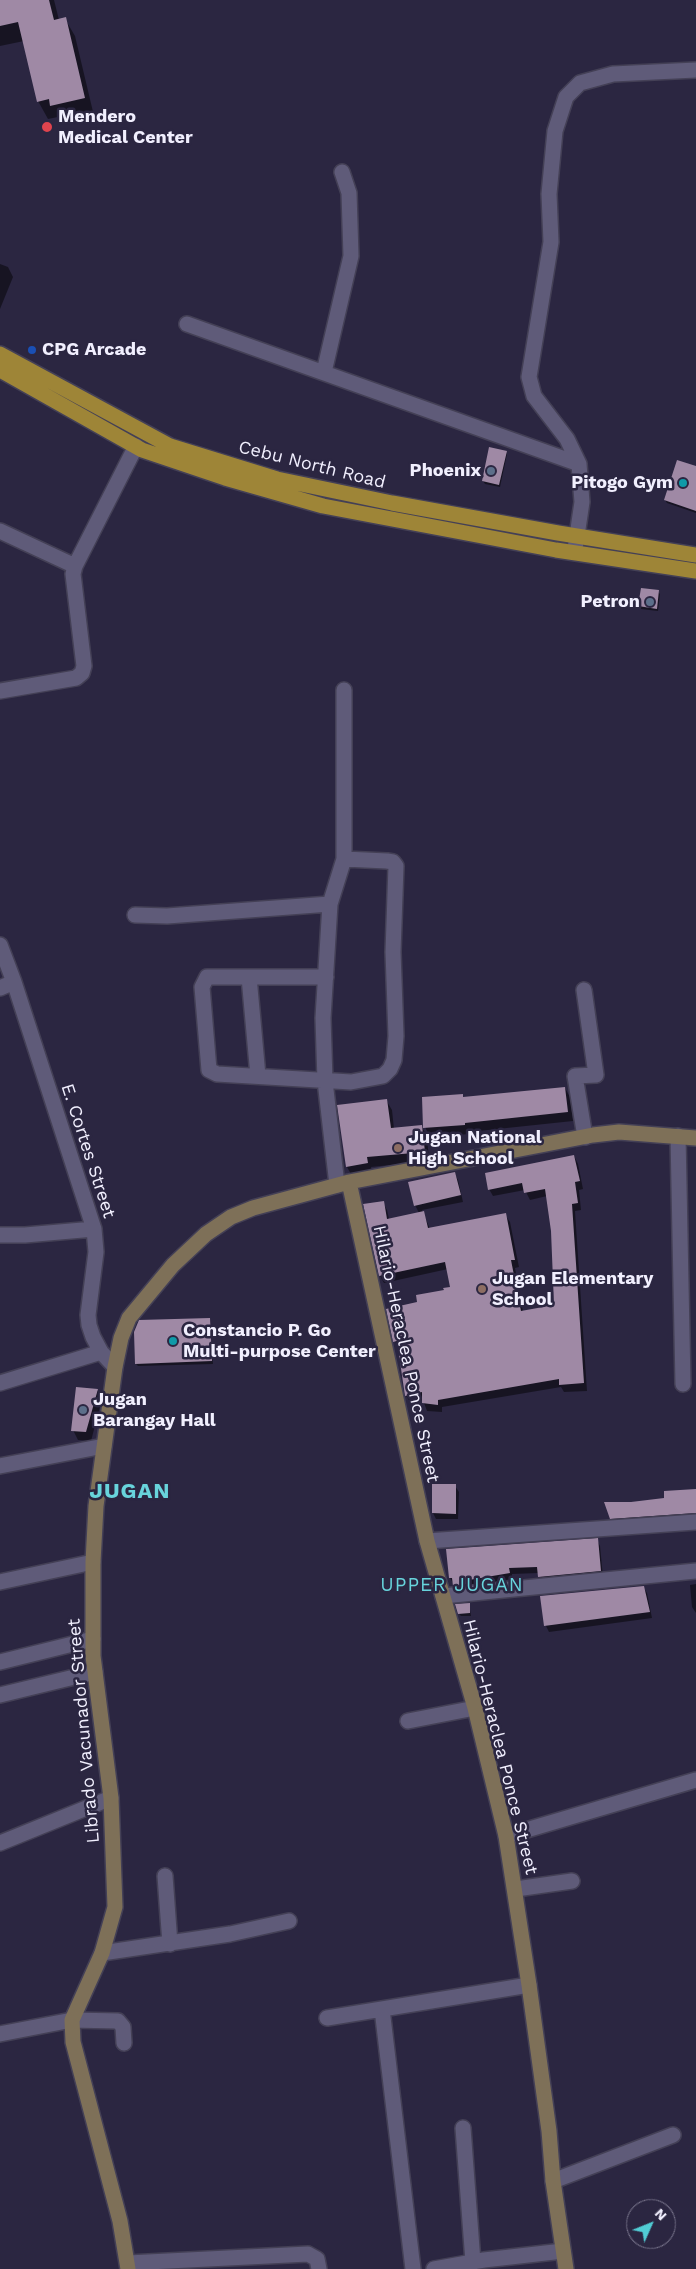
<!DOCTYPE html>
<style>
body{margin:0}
#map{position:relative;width:696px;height:2269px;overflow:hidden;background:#2b2641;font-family:"Work Sans",sans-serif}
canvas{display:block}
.north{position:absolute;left:626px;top:2199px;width:50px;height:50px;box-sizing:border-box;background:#2b2641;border:1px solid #7a768d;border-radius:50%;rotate:46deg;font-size:14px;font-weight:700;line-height:20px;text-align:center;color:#f1effe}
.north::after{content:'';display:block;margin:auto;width:18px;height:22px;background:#51ccd4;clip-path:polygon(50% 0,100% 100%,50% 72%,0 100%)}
</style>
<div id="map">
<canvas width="696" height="2269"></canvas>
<div class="north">N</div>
</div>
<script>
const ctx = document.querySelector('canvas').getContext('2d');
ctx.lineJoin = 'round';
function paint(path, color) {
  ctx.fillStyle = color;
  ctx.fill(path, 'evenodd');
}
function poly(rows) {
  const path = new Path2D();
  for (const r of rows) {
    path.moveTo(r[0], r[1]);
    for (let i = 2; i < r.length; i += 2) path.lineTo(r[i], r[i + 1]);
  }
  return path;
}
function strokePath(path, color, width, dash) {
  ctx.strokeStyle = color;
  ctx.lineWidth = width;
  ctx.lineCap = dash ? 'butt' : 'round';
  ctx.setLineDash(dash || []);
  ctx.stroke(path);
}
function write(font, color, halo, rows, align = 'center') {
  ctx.font = font + ' "Work Sans",sans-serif';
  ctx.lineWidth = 5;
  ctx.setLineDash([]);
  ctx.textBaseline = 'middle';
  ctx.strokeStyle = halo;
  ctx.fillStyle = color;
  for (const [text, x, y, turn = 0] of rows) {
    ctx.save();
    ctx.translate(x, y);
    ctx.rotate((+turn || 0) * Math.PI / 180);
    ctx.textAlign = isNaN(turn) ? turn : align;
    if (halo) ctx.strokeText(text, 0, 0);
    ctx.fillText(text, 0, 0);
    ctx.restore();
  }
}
const shadow = poly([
 [0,0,54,0,59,20,65,19,75,36,94,116,62,123,58,117,48,119,38,101,24,41,0,46],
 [0,264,8,267,13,277,0,309],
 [506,452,507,454,500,487,485,484,483,481],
 [696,467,696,513,667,503,665,500],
 [658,592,660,594,658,611,641,609,640,606],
 [565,1088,570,1097,573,1121,469,1132,470,1134,430,1137,425,1127,463,1098],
 [386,1100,392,1110,394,1129,421,1126,427,1136,429,1161,371,1167,372,1172,352,1176,347,1167],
 [574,1156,578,1164,583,1189,579,1190,581,1210,575,1211,587,1391,564,1392,561,1387,442,1407,442,1412,427,1411,423,1400,411,1403,406,1396,399,1350,395,1341,418,1303,451,1288,448,1269,384,1283,380,1276,383,1203,387,1210,389,1219,419,1213,415,1205,455,1174,458,1180,463,1202,422,1210,430,1229,505,1215,510,1222,519,1267,515,1268,523,1312,555,1306,552,1231,547,1196,530,1200,525,1190,493,1196,489,1189],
 [209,1319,213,1364,138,1366,136,1364],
 [97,1390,102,1399,91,1441,78,1440,73,1430],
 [455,1486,459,1492,458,1519,436,1519,433,1513],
 [696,1490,696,1522,616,1526,611,1518,631,1504,666,1499],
 [597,1540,600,1546,603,1577,543,1583,539,1573,512,1574,512,1579,487,1583,487,1584,458,1591,450,1578],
 [696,1584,696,1613,692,1607,690,1585],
 [643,1587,647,1593,652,1618,549,1632,546,1626,542,1597],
 [469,1604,471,1616,461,1616,459,1614]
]);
const building = poly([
 [0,0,49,0,54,20,66,17,85,98,50,106,49,99,37,102,18,22,0,26],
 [489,447,507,451,499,485,482,481],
 [677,460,696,466,696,511,664,500],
 [641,588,659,590,657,609,638,606],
 [565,1087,568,1112,465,1123,465,1125,423,1128,422,1097,463,1094,463,1097],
 [387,1099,391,1128,422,1125,425,1152,367,1157,368,1163,346,1167,337,1105],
 [574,1155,580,1181,575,1182,578,1203,572,1204,584,1383,559,1385,559,1379,438,1400,438,1405,422,1403,422,1392,405,1396,397,1341,393,1342,386,1309,417,1302,416,1295,444,1290,443,1288,450,1287,445,1262,379,1276,363,1204,384,1201,387,1219,424,1211,428,1228,506,1213,515,1260,511,1260,521,1311,554,1305,551,1231,545,1189,524,1193,522,1183,488,1190,485,1173],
 [455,1172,461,1195,414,1206,408,1182],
 [210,1318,212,1361,135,1364,134,1332,139,1320],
 [76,1387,98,1389,86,1432,71,1431],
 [432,1484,456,1484,456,1514,432,1513],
 [696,1489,696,1513,610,1519,604,1502,631,1502,664,1498,664,1491],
 [598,1538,601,1571,538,1577,537,1567,509,1568,510,1573,469,1580,469,1584,453,1586,452,1578,449,1578,446,1549],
 [644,1586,650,1612,544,1626,540,1596],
 [470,1603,470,1613,458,1614,455,1604]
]);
const street = poly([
 [187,324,579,464],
 [324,372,351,256,349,193,342,172],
 [0,531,75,566],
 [575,549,582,502,579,464,567,439,534,396,529,377,551,242,549,194,555,131,566,97,580,83,613,74,696,70],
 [0,691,76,678,82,673,84,666,73,574,75,566,136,446],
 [135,915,167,916,330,904],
 [0,945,14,982,94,1229,96,1252,88,1315,89,1325,93,1337,101,1352,115,1367],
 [249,977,258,1076],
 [326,977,207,977,202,987,209,1070,217,1074,351,1082,383,1076,390,1069,394,1060,396,1036,393,952,396,866,393,862,387,861,344,859],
 [0,988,14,982],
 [584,990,596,1075,575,1076,585,1137],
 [678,1136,683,1384],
 [337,1185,325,1081,323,1018,330,904,344,859,344,690],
 [0,1235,25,1235,94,1229],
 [0,1383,101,1352],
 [0,1466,104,1446],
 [427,1541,696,1522],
 [0,1582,93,1562],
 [443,1596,696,1571],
 [0,1662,93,1639],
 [0,1695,95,1672],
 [408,1721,475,1708],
 [506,1836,696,1780],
 [0,1843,111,1798],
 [165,1876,170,1944],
 [516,1889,572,1881],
 [102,1953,230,1934,289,1921],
 [382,2009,413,2269],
 [327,2018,529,1985],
 [0,2034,72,2020,118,2021,123,2027,124,2043],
 [463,2128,473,2262],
 [553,2181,673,2135],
 [128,2263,308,2254,317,2259,319,2269],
 [434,2269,484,2260,563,2251]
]);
const secondary = poly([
 [349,1182,427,1541,475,1708,506,1836,529,1985,549,2131,553,2181,566,2269],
 [128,2269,120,2221,73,2042,72,2020,102,1953,115,1907,111,1798,93,1656,93,1562,96,1506,115,1367,121,1338,129,1318,173,1265,206,1234,231,1217,253,1208,349,1182,593,1135,619,1132,696,1138]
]);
const primary = poly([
 [0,354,170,446,277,479,392,503,558,533,696,555],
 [0,370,142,450,225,478,323,506,556,550,696,571]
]);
const markers = [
 [47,127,6,"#e0444e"],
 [32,350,5,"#1a4fb4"],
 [491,471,5,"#5c6f8a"],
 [683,483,5,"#0f9aa8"],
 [650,602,5,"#5c6f8a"],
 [398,1148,5,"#8d6e63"],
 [482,1289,5,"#8d6e63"],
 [173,1341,5,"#0f9aa8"],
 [83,1410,5,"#5c6f8a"]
];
const poiNames = [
 ["Mendero",58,117],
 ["Medical Center",58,138],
 ["CPG Arcade",42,350],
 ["Phoenix",481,471,"right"],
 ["Pitogo Gym",673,483,"right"],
 ["Petron",640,602,"right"],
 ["Jugan National",408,1138],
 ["High School",408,1159],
 ["Jugan Elementary",492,1279],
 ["School",492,1300],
 ["Constancio P. Go",183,1331],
 ["Multi-purpose Center",183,1352],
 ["Jugan",93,1400],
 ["Barangay Hall",93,1421]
];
const streetNames = [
 ["Cebu North Road",312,465,14],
 ["E. Cortes Street",88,1151,72],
 ["Hilario-Heraclea Ponce Street",406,1354,78],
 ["Librado Vacunador Street",84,1731,-95],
 ["Hilario-Heraclea Ponce Street",500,1747,76]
];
const neighbourhoodNames = [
 ["UPPER JUGAN",452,1585]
];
const districtNames = [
 ["JUGAN",130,1492]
];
paint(shadow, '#0007');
paint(building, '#9f89a5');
strokePath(street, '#444056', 18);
strokePath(secondary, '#444056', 18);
strokePath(primary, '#444056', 18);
strokePath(street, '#5f5b79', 15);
strokePath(secondary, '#7e7058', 15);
strokePath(primary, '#9e8537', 15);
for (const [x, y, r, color] of markers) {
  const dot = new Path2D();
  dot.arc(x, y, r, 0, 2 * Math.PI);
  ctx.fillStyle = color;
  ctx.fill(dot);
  strokePath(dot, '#2b2641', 2);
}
write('bold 18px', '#f1effe', '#2b2641', poiNames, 'left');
write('18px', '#f1effe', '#2b2641', streetNames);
ctx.letterSpacing = '1px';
write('19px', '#68d4dc', '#2b2641', neighbourhoodNames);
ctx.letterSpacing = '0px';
ctx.letterSpacing = '1px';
write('bold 22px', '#68d4dc', '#2b2641', districtNames);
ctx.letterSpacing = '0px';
</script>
